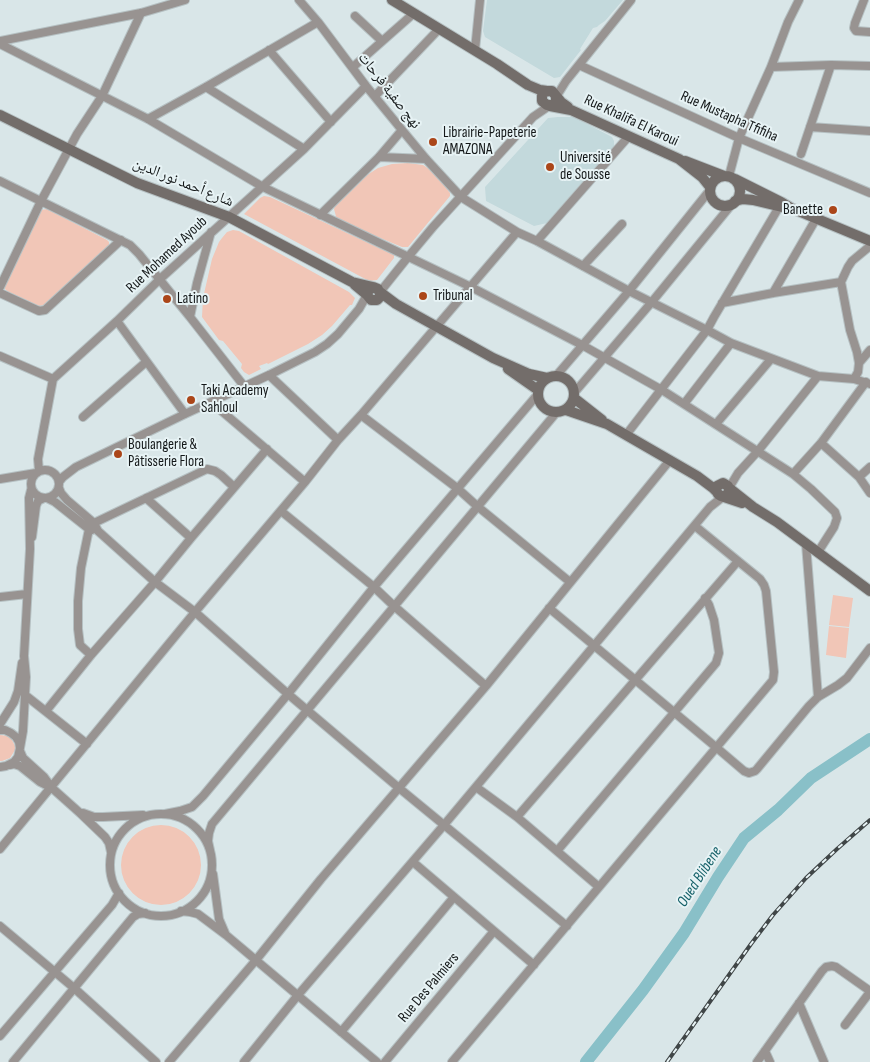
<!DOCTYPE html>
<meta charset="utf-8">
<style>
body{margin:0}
canvas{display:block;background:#d9e6e8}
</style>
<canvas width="870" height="1062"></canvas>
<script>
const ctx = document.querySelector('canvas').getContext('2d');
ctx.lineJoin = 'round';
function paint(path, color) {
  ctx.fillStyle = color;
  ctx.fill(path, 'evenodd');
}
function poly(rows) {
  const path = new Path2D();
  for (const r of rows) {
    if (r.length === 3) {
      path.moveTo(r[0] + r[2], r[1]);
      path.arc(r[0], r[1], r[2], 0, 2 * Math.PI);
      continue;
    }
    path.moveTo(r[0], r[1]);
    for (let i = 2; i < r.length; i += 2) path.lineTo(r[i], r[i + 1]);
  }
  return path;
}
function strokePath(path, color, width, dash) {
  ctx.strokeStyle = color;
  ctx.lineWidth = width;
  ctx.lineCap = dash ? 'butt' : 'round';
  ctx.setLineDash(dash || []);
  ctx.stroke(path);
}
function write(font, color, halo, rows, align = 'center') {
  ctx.font = font + ' "Sofia Sans Condensed","Noto Naskh Arabic",sans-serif';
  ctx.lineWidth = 4;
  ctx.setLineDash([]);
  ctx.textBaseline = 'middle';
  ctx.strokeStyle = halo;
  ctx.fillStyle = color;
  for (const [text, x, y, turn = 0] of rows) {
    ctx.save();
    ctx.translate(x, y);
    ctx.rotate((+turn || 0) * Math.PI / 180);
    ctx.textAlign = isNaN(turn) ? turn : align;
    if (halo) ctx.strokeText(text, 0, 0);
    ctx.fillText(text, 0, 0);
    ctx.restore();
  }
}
const built = poly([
 [487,0,623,0,605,21,599,25,597,27,593,28,580,49,581,50,560,77,554,78,485,37,483,31],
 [558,117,574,117,612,137,614,141,614,146,547,223,534,226,486,201,485,187,548,118]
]);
const green = poly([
 [408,163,423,165,435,173,450,193,450,196,408,247,402,247,337,220,334,209,336,204,364,177,378,168,392,164],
 [264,196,270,197,394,255,394,258,377,280,369,281,244,214,260,198],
 [47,209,107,240,109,242,109,245,44,305,39,306,7,291,5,289,5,286,40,213,41,210],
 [233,230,239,231,349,292,355,298,352,305,350,305,332,326,322,335,308,344,268,364,267,363,259,366,261,369,249,375,244,372,241,368,242,364,223,341,219,340,202,317,203,298,212,259,219,242,222,238,227,232],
 [833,595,853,598,849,627,829,625],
 [829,626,849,628,846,658,826,655],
 [0,735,8,736,11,738,15,746,15,750,10,758,2,761,0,761],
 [161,865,40]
]);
const river = poly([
 [586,1062,643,990,684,933,718,877,744,838,778,810,811,778,870,739]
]);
const street = poly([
 [299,0,318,22,366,86,402,130,426,159,461,197,517,232],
 [864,0,855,23,854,28,856,31,870,32],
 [355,16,382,41],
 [0,41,141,13,185,0],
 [0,44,148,119,263,187,469,286,582,345,662,390,793,474,821,443,859,477,870,493],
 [269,50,331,122],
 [475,50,480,0],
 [579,65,739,138,870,193],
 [353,67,413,14],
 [771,67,831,65,870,66],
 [206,87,304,149],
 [375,96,439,29],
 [556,97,566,81,631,0],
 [148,119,206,87,318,22],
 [810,127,870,131],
 [801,154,831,65],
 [379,157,426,159],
 [729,176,739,138,771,67,788,22,799,0],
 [0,181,130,245,139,254,190,317],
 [320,215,379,157,402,130],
 [211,232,197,283,190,317,244,386],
 [537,241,629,136],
 [583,266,622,224],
 [841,282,850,330,857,352,859,363,858,372,854,379,870,384],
 [0,287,41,201,77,134,102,96,141,13],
 [380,292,408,257,433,227,533,117,549,106],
 [0,293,39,311,45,310,121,240],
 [773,293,816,219],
 [722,303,773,293,841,282,848,267,852,261,870,246],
 [117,321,185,414],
 [0,356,53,379],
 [859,363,870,350],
 [269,375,338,440],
 [556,376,629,291,710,190],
 [574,393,651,303,732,204],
 [211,402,305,482],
 [684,404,731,343],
 [361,415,457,488,477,506,570,582],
 [83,417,146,362],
 [716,424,771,359],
 [626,435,707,330,731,343,818,376,854,379],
 [821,443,866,382],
 [45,484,14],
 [39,471,38,459,53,379,117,321,160,279,304,149,366,86],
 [793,474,811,489,835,512,837,518,834,527,818,552],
 [859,477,870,467],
 [0,479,36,473],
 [59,482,63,477,76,467,185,414,269,375,315,352,327,344,338,334,359,309,367,295],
 [59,488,61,493,67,500,94,523,98,531,155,582,195,612,288,694,399,788,567,926],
 [729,488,738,473,758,451,818,376],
 [47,498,55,502,89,529,92,530],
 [146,498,191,538],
 [281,511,374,587,394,606,486,686],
 [32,537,36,506,38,501,44,498],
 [806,544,818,697],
 [0,597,27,594],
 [549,608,717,748,744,771,749,773,755,771,757,769,809,706,818,697,838,685,847,678,870,648],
 [91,655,80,645,78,629,78,601,81,568,89,529,94,523,207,469,215,471,221,475,234,487],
 [25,695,87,744],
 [46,711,91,655,155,582,191,538,267,449],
 [0,724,14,702,18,691,22,663],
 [0,730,5,730,11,733,16,737,19,742,20,748,18,757,14,762,6,766,0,767],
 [20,748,23,731,26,677,24,656,30,549,29,498,31,490],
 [20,751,23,758,44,777,52,788,80,813,105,837,109,843,111,852],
 [10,765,14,764,20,766,40,782,50,787],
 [476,787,517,817,599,887],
 [83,813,94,817,103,817,143,815],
 [165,814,180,811,192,807,203,796,288,694,374,587,538,394],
 [161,865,51],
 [517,817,738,561],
 [0,849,195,612,305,482,338,440,361,415,517,232,537,241,629,291,707,330,714,317,779,207],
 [210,850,208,841,209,833,212,824,556,413],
 [557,851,716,663,719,653,714,620,709,605,705,598],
 [413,862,534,965],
 [213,874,219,919,225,933],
 [181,911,190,912,198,914,226,935,377,1062],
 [0,926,74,988,156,1062],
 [799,1003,824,1062],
 [845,1025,870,992],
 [341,1032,454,897],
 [0,1036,112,905,119,893],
 [765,1051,770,1062],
 [13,1062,133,917,138,914,145,913],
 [169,1062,256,960,321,879,486,686,670,460],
 [244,1062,298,995,444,825,710,507,724,496],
 [385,1062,494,931],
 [452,1062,773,680,774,672,766,591,764,585,760,579,695,526],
 [757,1062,822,971,826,967,832,966,836,967,870,991]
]);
const secondary = poly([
 [392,0,497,64,528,85,540,90,547,91],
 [556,97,556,102,552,105,547,105,542,101,542,96,544,92,549,91,552,91,561,102,568,107],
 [550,106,571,110,679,159,702,177,710,187],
 [0,115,137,183,229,217,352,282,373,287],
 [685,161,724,176],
 [725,191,15],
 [735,179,781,202,791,208,870,241],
 [735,201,743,199,753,200,782,207],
 [355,285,367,295,371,300,377,300,380,297,380,294,378,289,373,287,368,291,367,295],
 [380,292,396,304,493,358,529,374,547,378],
 [508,369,538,390],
 [556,394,18],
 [574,398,602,420],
 [566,410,607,424,626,435,697,476,713,488,717,492],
 [729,488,753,507,777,522,870,591],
 [724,496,728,494,729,490,728,486,723,483,717,486,716,490,718,494,721,496,742,503]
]);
const rail = poly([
 [667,1062,751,944,773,915,806,878,837,849,870,820]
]);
const markers = [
 [433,142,5,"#ab4619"],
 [550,167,5,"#ab4619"],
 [833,210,5,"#ab4619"],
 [423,296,5,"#ab4619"],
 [167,299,5,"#ab4619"],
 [191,400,5,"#ab4619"],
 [118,454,5,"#ab4619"]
];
const streetNames = [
 ["نهج صفية فرحات",389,91,52],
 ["Rue Mustapha Tfifiha",729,117,24],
 ["Rue Khalifa El Karoui",631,121,25],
 ["شارع أحمد نور الدين",183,183,22],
 ["Rue Mohamed Ayoub",167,255,-43],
 ["Rue Des Palmiers",429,988,-50]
];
const poiNames = [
 ["Librairie-Papeterie",443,133],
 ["AMAZONA",443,150],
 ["Université",560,158],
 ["de Sousse",560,175],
 ["Banette",823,210,"right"],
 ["Tribunal",433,296],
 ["Latino",177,299],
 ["Taki Academy",201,391],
 ["Sahloul",201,408],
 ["Boulangerie &",128,445],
 ["Pâtisserie Flora",128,462]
];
const waterNames = [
 ["Oued Blibene",700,877,-57]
];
paint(built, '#c3d9dc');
paint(green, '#f1c6b7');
strokePath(river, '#89c0c8', 12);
strokePath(street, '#b6c1c3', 10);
strokePath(secondary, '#b6c1c3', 12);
strokePath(street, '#989391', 8);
strokePath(secondary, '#736d6a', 10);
strokePath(rail, '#404647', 4);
strokePath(rail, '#e7f3f5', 2, [5.5]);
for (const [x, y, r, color] of markers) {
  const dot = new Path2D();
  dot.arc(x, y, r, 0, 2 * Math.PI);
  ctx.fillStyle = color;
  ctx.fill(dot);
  strokePath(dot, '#e7f3f5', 2);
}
write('15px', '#141819', '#e7f3f5', streetNames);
write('15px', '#141819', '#e7f3f5', poiNames, 'left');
write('italic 16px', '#156169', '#e7f3f5', waterNames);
</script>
